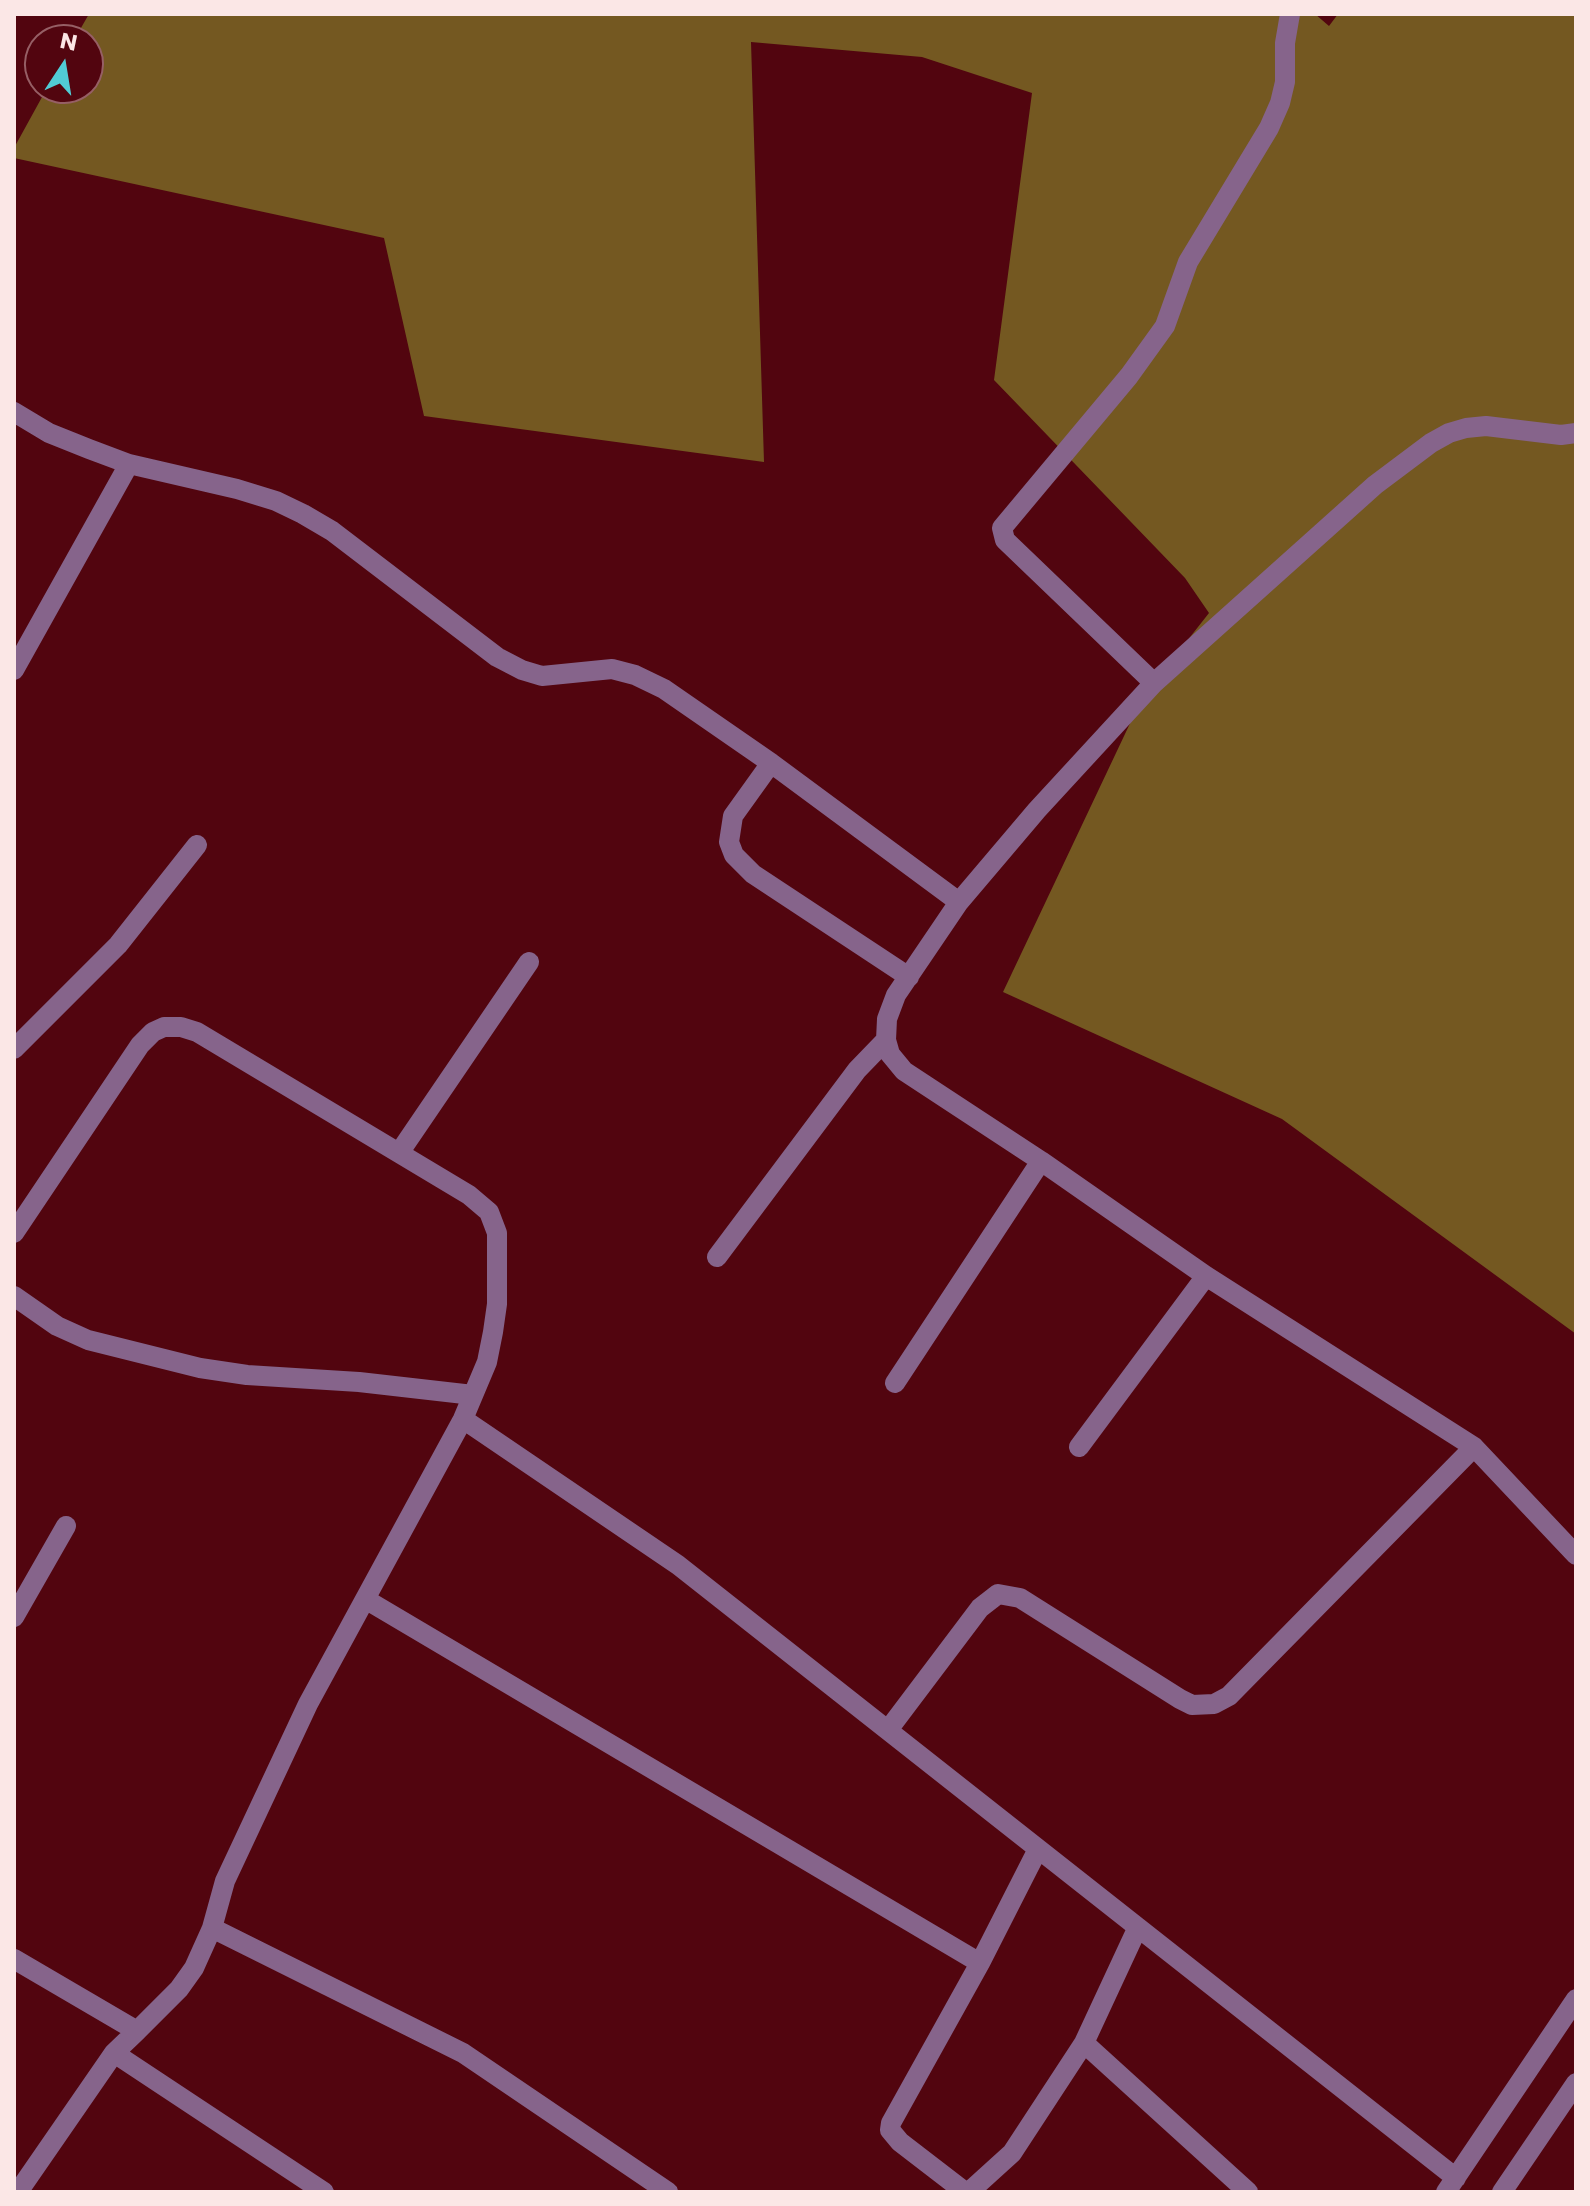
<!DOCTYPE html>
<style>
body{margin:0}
#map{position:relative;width:1590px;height:2206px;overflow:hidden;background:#52050f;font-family:Poppins,sans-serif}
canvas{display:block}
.frame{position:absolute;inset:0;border:16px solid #fbe7e6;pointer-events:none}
.north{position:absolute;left:24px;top:24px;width:80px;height:80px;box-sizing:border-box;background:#52050f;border:2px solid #965f65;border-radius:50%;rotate:12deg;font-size:22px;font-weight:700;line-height:32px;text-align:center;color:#fbe7e6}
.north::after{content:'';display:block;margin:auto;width:28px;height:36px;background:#51ccd5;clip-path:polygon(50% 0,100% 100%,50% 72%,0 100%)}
</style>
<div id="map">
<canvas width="1590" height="2206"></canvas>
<div class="frame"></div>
<div class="north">N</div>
</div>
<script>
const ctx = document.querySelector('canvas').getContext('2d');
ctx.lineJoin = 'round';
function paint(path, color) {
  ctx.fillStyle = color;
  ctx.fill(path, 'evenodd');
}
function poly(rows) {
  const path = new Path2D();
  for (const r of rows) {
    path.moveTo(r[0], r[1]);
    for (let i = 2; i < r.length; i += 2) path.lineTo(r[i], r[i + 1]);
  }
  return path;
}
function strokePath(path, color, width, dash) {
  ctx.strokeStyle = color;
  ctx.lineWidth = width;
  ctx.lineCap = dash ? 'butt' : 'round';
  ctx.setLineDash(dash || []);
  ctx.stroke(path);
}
const forest = poly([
 [89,14,1315,14,1329,26,1338,14,1576,14,1576,1334,1282,1119,1003,992,1142,698,1209,613,1185,578,994,380,1032,93,922,57,751,42,764,462,424,416,384,238,14,158,14,148,47,88,88,88,88,40,74,40]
]);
const minor = poly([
 [14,412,49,433,89,449,129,464,237,489,276,501,303,514,332,531,497,657,522,670,542,676,612,669,635,675,664,689,771,763,959,902],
 [1576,433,1561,435,1486,426,1466,428,1449,433,1431,443,1375,485,1154,683,1037,810,959,902,896,995,887,1019,886,1040,890,1054,904,1071,1041,1161,1206,1276,1474,1447,1576,1555],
 [14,670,129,464],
 [1154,683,1005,540,1002,528,1129,376,1165,326,1188,262,1269,128,1280,103,1285,82,1285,43,1290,14],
 [771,763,733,816,729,842,734,855,753,874,909,977],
 [14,1049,118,945,197,845],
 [399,1153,529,962],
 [14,1233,140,1045,153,1032,164,1027,181,1027,197,1032,469,1195,489,1212,497,1233,497,1304,493,1332,487,1362,463,1419,308,1704,225,1881,212,1928,194,1968,179,1989,137,2031],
 [717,1257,857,1070,886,1040],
 [14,1296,57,1326,88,1340,200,1368,247,1375,359,1382,473,1395],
 [895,1383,1041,1161],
 [463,1419,678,1565,1456,2178],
 [1079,1447,1206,1276],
 [365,1599,980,1963],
 [14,1617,66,1526],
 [888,1730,980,1608,998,1594,1020,1598,1180,1699,1192,1705,1214,1704,1229,1696,1474,1447],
 [212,1928,463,2053,668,2192],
 [14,1959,137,2031,114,2053,18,2192],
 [1084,2043,1248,2192],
 [114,2053,324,2192],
 [965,2192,900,2142,890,2130,891,2123,980,1963,1038,1849],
 [969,2192,1012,2153,1084,2043,1137,1929],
 [1446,2192,1576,1999],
 [1502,2192,1576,2083]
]);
paint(forest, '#745821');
strokePath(minor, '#86648b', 20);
</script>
